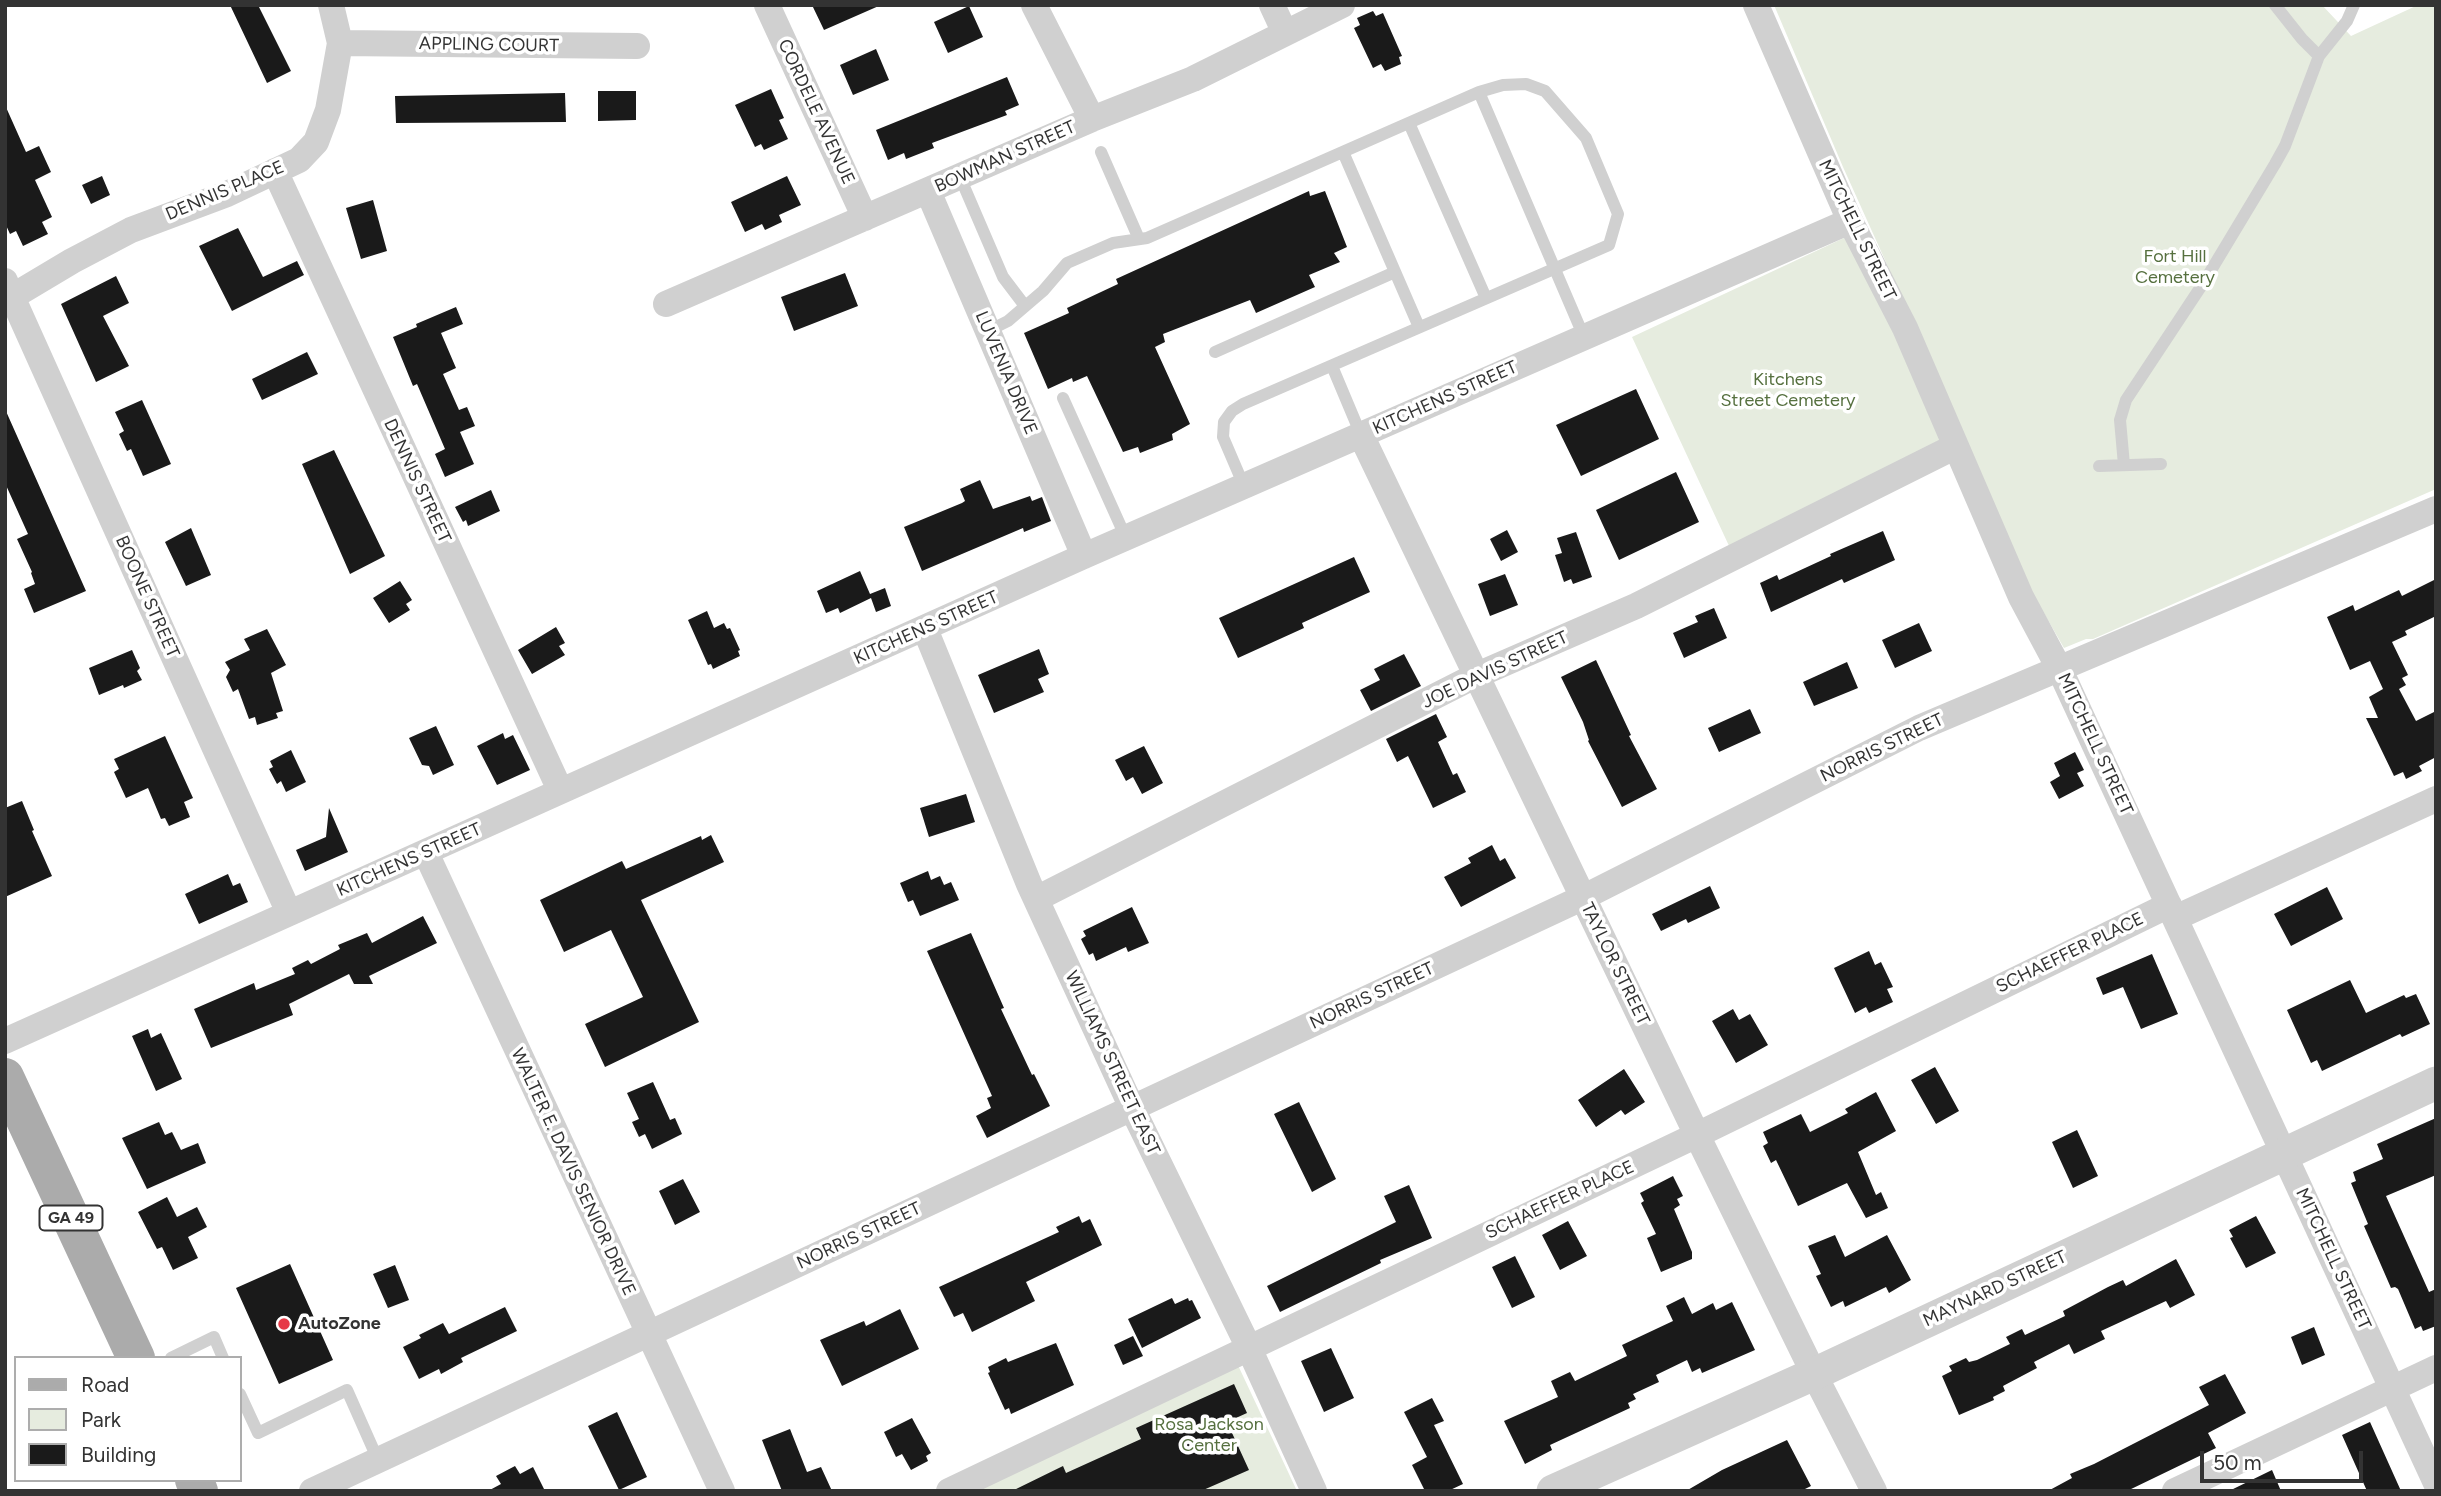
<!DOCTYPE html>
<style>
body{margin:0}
#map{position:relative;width:2441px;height:1496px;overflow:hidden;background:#fff;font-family:Figtree,sans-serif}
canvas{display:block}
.frame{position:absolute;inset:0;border:7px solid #333;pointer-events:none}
.legend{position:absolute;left:14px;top:1356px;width:228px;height:126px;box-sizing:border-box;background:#fff;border:2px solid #adadad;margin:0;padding:9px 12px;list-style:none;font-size:21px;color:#333}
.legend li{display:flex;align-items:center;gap:14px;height:35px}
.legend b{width:35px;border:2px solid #adadad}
.scale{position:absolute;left:2200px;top:1451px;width:163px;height:32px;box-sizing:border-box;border:4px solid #333;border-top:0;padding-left:9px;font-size:21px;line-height:24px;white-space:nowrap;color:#333;-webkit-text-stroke:5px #fff;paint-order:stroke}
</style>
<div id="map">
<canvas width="2441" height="1496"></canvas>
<div class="frame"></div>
<ul class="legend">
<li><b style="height:9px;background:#ababab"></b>Road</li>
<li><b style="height:19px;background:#e6ecdf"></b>Park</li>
<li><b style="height:19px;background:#1a1a1a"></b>Building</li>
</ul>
<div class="scale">50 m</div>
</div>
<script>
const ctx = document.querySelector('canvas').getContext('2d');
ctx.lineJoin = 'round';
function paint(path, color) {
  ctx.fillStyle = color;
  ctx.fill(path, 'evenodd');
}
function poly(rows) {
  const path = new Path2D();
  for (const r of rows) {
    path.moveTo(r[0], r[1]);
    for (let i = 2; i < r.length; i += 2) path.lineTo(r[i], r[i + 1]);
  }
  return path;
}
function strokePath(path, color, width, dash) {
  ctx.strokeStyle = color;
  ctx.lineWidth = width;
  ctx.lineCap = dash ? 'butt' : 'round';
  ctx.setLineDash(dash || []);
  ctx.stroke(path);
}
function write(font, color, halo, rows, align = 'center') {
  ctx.font = font + ' Figtree,sans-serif';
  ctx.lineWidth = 7;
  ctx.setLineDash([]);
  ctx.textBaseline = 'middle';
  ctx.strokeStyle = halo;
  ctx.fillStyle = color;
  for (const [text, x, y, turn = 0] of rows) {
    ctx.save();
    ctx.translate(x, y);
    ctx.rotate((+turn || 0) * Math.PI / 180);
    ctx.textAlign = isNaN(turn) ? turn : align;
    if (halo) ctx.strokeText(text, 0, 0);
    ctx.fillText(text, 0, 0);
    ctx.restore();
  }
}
const green = poly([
 [1774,5,2322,5,2351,36,2418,5,2436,5,2436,489,2093,639,2086,639,2064,648,2030,589,1940,382,1843,167],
 [1846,237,1878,291,1940,440,1730,548,1632,337],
 [1236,1361,1297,1491,968,1491]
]);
const building = poly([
 [230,5,258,5,291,71,267,83],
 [812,5,881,5,824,30],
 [969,6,983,37,948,53,934,22],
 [1373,11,1376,16,1383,13,1402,56,1399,57,1401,64,1385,71,1381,64,1373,68,1354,28,1360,25,1357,18],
 [876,49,889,80,853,95,840,65],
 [1007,77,1019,105,1005,111,1007,115,932,143,934,148,906,159,904,153,888,160,876,130],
 [771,89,784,118,779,120,788,139,764,150,761,144,755,147,735,105],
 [598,91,636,91,636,120,598,121],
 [565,93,566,122,396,123,395,96],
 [5,105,26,152,39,146,51,172,35,180,52,217,42,222,48,234,23,246,16,231,10,234,5,223],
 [102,176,110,195,91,204,82,185],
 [787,176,801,205,779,215,782,222,765,230,762,224,745,232,731,202],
 [1309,191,1310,196,1325,191,1347,247,1334,253,1340,262,1309,275,1315,287,1256,313,1250,300,1163,334,1165,342,1155,347,1190,424,1172,434,1173,440,1140,453,1138,447,1123,452,1087,376,1073,382,1072,378,1048,389,1024,333,1069,313,1067,308,1118,284,1116,279],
 [373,200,387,251,361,259,346,208],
 [238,228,263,277,297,261,304,275,232,311,199,246],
 [845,273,858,306,794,331,781,297],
 [116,276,129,303,103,316,129,366,96,382,61,304],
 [456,307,463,324,441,333,456,368,443,374,459,410,467,407,475,426,460,432,474,464,445,477,435,454,445,449,417,384,413,386,393,337,417,327,416,324],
 [307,352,318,374,262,400,252,379],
 [1636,389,1659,439,1581,476,1556,425],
 [142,400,171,464,143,476,131,449,127,451,119,434,124,431,115,412],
 [5,409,86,591,34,613,24,589,35,584,31,573,32,572,17,539,28,534,5,483],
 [334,450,385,556,350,574,302,464],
 [1676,472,1699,522,1619,560,1596,510],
 [980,480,993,509,1030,496,1032,501,1042,497,1051,521,1024,532,1023,528,922,571,904,527,962,503,965,501,960,489],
 [491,490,500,511,468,526,466,520,463,522,455,507],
 [191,528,211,575,186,586,165,542],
 [1507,530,1518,552,1501,561,1490,539],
 [1883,531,1895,560,1844,583,1842,579,1771,612,1760,583,1777,575,1779,580,1831,556,1830,554],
 [1576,532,1592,577,1573,584,1571,579,1564,582,1555,555,1562,553,1557,538],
 [1354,557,1370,592,1302,623,1304,628,1238,658,1219,618],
 [860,571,870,594,885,588,891,606,876,612,871,598,840,613,838,608,826,613,817,591],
 [1505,574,1518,605,1490,616,1478,584],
 [2436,579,2436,616,2405,631,2407,635,2392,642,2408,675,2402,678,2406,685,2399,689,2416,721,2436,711,2436,757,2419,766,2422,771,2406,779,2403,772,2394,776,2366,718,2378,718,2369,697,2383,689,2370,661,2350,670,2327,617,2353,605,2355,611,2399,590,2402,596],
 [400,581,412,600,406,604,410,610,389,623,373,598],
 [1714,608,1727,638,1684,658,1673,633,1698,622,1695,616],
 [707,611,714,628,724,623,727,629,730,628,740,650,738,651,740,656,713,669,711,664,708,665,688,620],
 [1919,623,1932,651,1895,668,1882,640],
 [556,627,565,643,559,646,565,655,532,674,518,650],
 [267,629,286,665,271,673,283,711,276,713,278,718,257,725,255,717,249,719,238,689,233,692,226,677,230,670,225,662,250,650,244,639],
 [1039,649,1049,674,1038,679,1044,692,994,713,978,675],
 [132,650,140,668,137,671,142,680,124,688,123,685,99,695,89,668],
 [1404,654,1421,686,1371,711,1360,690,1380,680,1374,669],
 [1596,660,1631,735,1629,736,1657,789,1622,807,1588,741,1589,740,1583,722,1561,677],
 [1847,662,1858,688,1814,706,1803,682],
 [1750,709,1761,733,1719,752,1708,728],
 [1436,714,1447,737,1438,742,1453,775,1457,773,1466,792,1433,808,1408,756,1397,762,1386,739],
 [436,726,454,765,433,775,429,766,422,765,409,738],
 [503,733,505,739,513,735,530,770,497,785,477,746],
 [165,736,193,798,184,802,190,817,169,826,165,818,161,819,148,788,126,798,114,772,119,769,114,759],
 [1144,746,1163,783,1142,794,1133,777,1126,781,1115,760],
 [291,750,306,782,286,792,281,781,277,784,269,769,273,767,270,761],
 [2075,752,2084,770,2077,773,2084,786,2059,799,2050,782,2060,776,2054,763],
 [966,794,975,822,929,837,920,808],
 [22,801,34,830,32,831,52,876,5,897,5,808],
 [329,808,348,852,305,871,296,850,326,837],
 [711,835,724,862,641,900,699,1022,605,1067,585,1024,643,997,611,930,564,952,540,900,622,861,626,869,701,836,702,840],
 [1492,845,1500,861,1505,858,1516,878,1461,907,1444,877,1471,863,1468,858],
 [928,871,931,880,940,876,944,885,951,882,959,900,920,916,913,900,908,902,900,883],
 [228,874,233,886,240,883,248,902,199,924,185,894],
 [1710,886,1720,908,1688,923,1686,919,1661,931,1652,914],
 [2327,887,2343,919,2291,946,2274,914],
 [1132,907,1149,943,1128,952,1126,947,1096,961,1093,953,1089,955,1081,939,1086,936,1083,931],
 [423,916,437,943,369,976,373,984,354,984,349,974,289,1004,293,1015,211,1048,194,1009,254,983,256,990,295,974,292,968,308,960,311,964,340,949,338,945,367,933,372,943],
 [971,933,1004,1008,1001,1009,1032,1075,1034,1074,1050,1106,987,1138,976,1116,991,1108,987,1098,992,1096,927,951],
 [1869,951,1875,965,1881,962,1893,987,1887,989,1893,1002,1869,1013,1866,1007,1855,1013,1834,968],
 [2152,954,2178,1014,2141,1029,2123,987,2103,995,2096,978],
 [2350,980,2366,1013,2404,995,2406,998,2416,994,2430,1024,2402,1037,2400,1034,2322,1071,2317,1060,2311,1063,2287,1010],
 [1733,1009,1739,1020,1750,1014,1768,1045,1736,1063,1712,1021],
 [148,1029,151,1038,161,1033,182,1079,156,1091,132,1036],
 [1935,1067,1959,1111,1936,1124,1911,1080],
 [1624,1069,1645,1102,1625,1115,1621,1110,1596,1127,1578,1100],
 [653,1082,670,1120,675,1118,682,1134,652,1149,645,1134,639,1137,632,1122,639,1119,627,1093],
 [1876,1092,1896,1131,1858,1152,1876,1195,1881,1192,1888,1208,1866,1218,1847,1183,1798,1206,1776,1160,1771,1163,1763,1146,1768,1143,1763,1132,1801,1114,1810,1132,1848,1113,1845,1109],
 [1299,1102,1336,1179,1312,1192,1274,1114],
 [2436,1118,2436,1175,2386,1196,2429,1292,2436,1289,2436,1326,2423,1331,2421,1326,2415,1329,2398,1289,2395,1287,2391,1288,2364,1226,2368,1224,2351,1183,2356,1181,2353,1172,2383,1159,2377,1144],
 [159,1122,165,1135,172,1132,181,1150,198,1143,206,1163,147,1189,122,1138],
 [2077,1130,2098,1176,2073,1188,2052,1142],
 [1673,1176,1683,1196,1677,1199,1680,1205,1674,1209,1692,1252,1692,1259,1661,1272,1647,1238,1656,1234,1641,1203,1644,1201,1640,1193],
 [683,1179,700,1212,675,1225,659,1191],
 [1409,1185,1432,1238,1380,1260,1381,1263,1280,1312,1267,1286,1396,1222,1384,1196],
 [167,1197,177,1217,197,1207,207,1227,188,1237,198,1258,173,1270,162,1247,157,1249,138,1212],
 [1079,1216,1082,1223,1090,1219,1102,1245,1026,1282,1035,1301,972,1332,963,1313,954,1317,939,1287,1059,1232,1056,1227],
 [2256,1216,2276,1253,2246,1268,2230,1238,2233,1237,2229,1230],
 [1568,1221,1587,1256,1560,1270,1542,1235],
 [1835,1235,1845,1257,1887,1235,1911,1280,1889,1293,1886,1287,1845,1307,1843,1301,1831,1307,1816,1276,1821,1274,1808,1246],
 [1515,1256,1535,1297,1512,1308,1492,1267],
 [2176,1259,2195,1295,2170,1308,2166,1301,2101,1331,2105,1339,2074,1354,2069,1344,2034,1362,2037,1368,2003,1386,2005,1391,1993,1397,1994,1400,1959,1415,1942,1376,1952,1371,1949,1366,1966,1358,1969,1362,1977,1360,2010,1344,2006,1337,2022,1329,2025,1335,2065,1316,2063,1311,2108,1287,2123,1280,2126,1286],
 [290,1264,333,1360,279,1384,236,1288],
 [395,1265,409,1300,388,1308,373,1274],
 [1684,1297,1692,1314,1713,1303,1716,1310,1732,1302,1755,1350,1702,1373,1700,1368,1692,1372,1687,1360,1656,1375,1659,1382,1633,1394,1636,1399,1628,1403,1630,1408,1550,1445,1552,1450,1525,1464,1504,1421,1558,1397,1551,1381,1570,1372,1575,1381,1627,1356,1622,1345,1673,1321,1666,1306],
 [1172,1298,1175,1304,1188,1298,1189,1301,1192,1300,1201,1318,1142,1348,1128,1319],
 [505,1307,517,1331,461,1358,463,1362,441,1374,439,1369,419,1379,403,1347,421,1338,419,1335,443,1323,449,1334],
 [900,1309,919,1349,842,1386,820,1340,864,1321,866,1326],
 [2314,1327,2325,1355,2302,1365,2291,1337],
 [1133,1336,1143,1356,1123,1365,1114,1345],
 [1056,1343,1074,1385,1011,1414,1009,1408,1005,1410,988,1373,990,1372,988,1367,1006,1358,1008,1362],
 [1331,1348,1354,1398,1324,1412,1301,1361],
 [2225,1374,2246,1413,2208,1433,2216,1448,2127,1491,2048,1491,2072,1478,2070,1474,2094,1464,2209,1405,2199,1387],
 [1234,1384,1247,1413,1227,1422,1249,1470,1201,1491,1012,1491,1063,1466,1066,1473,1141,1439,1136,1428],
 [1432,1398,1444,1421,1434,1425,1463,1484,1448,1491,1425,1491,1412,1465,1427,1457,1404,1412],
 [617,1412,647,1477,619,1490,588,1426],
 [912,1418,931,1453,926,1456,928,1461,911,1470,902,1454,896,1457,884,1432],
 [2370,1422,2401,1491,2367,1491,2342,1435],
 [790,1429,807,1472,821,1467,832,1491,782,1491,762,1440],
 [1787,1440,1811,1486,1801,1491,1686,1491,1722,1470],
 [515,1466,520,1474,533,1467,545,1491,488,1491,501,1484,496,1476],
 [2272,1470,2281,1491,2229,1491]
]);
const service = poly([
 [2275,5,2302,39,2319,56],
 [1409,123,1486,298],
 [1101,152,1139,239],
 [1343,152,1419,327],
 [960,177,1003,277,1025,306],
 [988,331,1008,321,1043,291,1067,263,1113,243,1147,238,1479,92,1584,337],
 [1215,352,1395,272],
 [1332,366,1361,435],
 [1063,398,1126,538],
 [2124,465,2120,420,2126,400,2204,282,2275,164,2285,146,2319,56,2347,21,2354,5],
 [2099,466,2161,464],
 [1244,486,1223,437,1224,422,1232,411,1243,404,1609,245,1618,214,1586,138,1545,91,1526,84,1503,85,1479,92],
 [171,1358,214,1337,223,1358],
 [240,1394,258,1433,347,1390,378,1460]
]);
const minor = poly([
 [767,5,865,218],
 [1034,5,1092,119],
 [1272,5,1285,33],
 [1756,5,1850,221,1905,328,2021,597,2060,670,2436,1483],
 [340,43,637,46],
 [275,171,560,790],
 [928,191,1084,556],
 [5,281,289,913],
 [5,301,72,261,131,230,227,194,299,160,316,142,328,110,340,43,331,5],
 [666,304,1092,119,1193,79,1342,5],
 [1361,435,1697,1135,1814,1374,1874,1491],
 [925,629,1029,884,1132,1108,1248,1346,1314,1491],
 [426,853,722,1491],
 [1036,899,1475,676,1636,606,1956,446],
 [2175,918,2436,799],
 [5,1041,1084,556,1850,221],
 [312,1491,1582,898,1919,728,2436,509],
 [949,1491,1697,1135,2169,905],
 [2175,1491,2436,1368]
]);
const tertiary = poly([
 [1553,1491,1814,1374,2436,1083]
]);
const primary = poly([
 [5,1077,136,1358],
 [194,1480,199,1491]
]);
const markers = [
 [284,1324,7,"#e63946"]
];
const shields = [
 [71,1218,63]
];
const shieldNames = [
 ["GA 49",71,1218]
];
const streetNames = [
 ["APPLING COURT",489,45,1],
 ["CORDELE AVENUE",816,112,65],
 ["BOWMAN STREET",1005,157,-24],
 ["DENNIS PLACE",225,191,-23],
 ["MITCHELL STREET",1857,230,64],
 ["LUVENIA DRIVE",1006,373,67],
 ["KITCHENS STREET",1445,398,-24],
 ["DENNIS STREET",417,481,65],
 ["BOONE STREET",147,597,66],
 ["KITCHENS STREET",926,628,-24],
 ["JOE DAVIS STREET",1495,670,-25],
 ["MITCHELL STREET",2095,744,65],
 ["NORRIS STREET",1882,748,-26],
 ["KITCHENS STREET",409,860,-24],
 ["SCHAEFFER PLACE",2070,953,-26],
 ["TAYLOR STREET",1615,964,64],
 ["NORRIS STREET",1372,996,-25],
 ["WILLIAMS STREET EAST",1112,1063,65],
 ["WALTER E. DAVIS SENIOR DRIVE",573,1172,65],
 ["SCHAEFFER PLACE",1560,1200,-25],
 ["NORRIS STREET",859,1236,-25],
 ["MITCHELL STREET",2333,1259,65],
 ["MAYNARD STREET",1995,1289,-25]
];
const parkNames = [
 ["Fort Hill",2175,257],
 ["Cemetery",2175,278],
 ["Kitchens",1788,380],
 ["Street Cemetery",1788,401],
 ["Rosa Jackson",1209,1425],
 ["Center",1209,1446]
];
const poiNames = [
 ["AutoZone",298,1324]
];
paint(green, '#e6ecdf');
paint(building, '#1a1a1a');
strokePath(service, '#d0d0d0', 12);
strokePath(minor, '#d0d0d0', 26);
strokePath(tertiary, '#d0d0d0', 33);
strokePath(primary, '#ababab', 38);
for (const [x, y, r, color] of markers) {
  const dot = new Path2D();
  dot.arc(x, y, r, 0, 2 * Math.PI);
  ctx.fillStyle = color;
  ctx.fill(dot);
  strokePath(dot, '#fff', 2.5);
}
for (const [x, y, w] of shields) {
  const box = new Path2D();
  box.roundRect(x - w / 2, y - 12.5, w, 25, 5);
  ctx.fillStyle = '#fff';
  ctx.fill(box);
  strokePath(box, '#333', 2);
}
write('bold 16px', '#333', null, shieldNames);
write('18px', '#333', '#fff', streetNames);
write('18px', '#56703f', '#fff', parkNames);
write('bold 18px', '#333', '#fff', poiNames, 'left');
</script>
